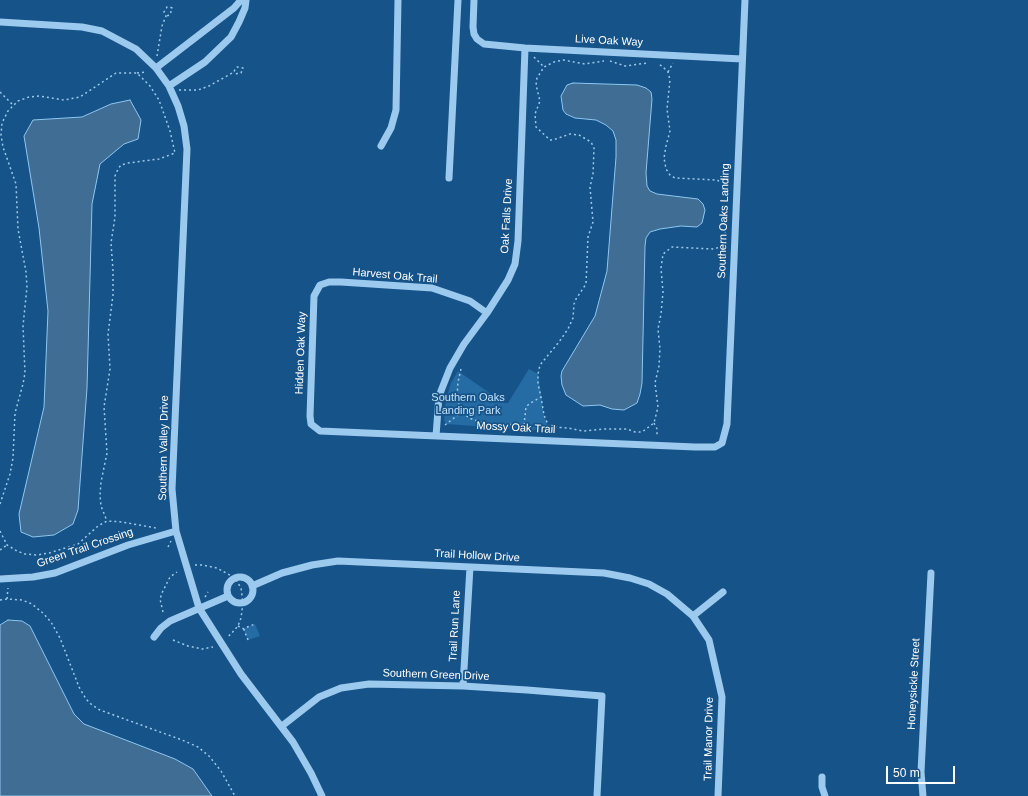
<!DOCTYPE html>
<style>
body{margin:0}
#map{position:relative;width:1028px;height:796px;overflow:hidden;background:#165388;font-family:Arial,sans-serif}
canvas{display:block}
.scale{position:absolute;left:886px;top:766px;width:69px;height:18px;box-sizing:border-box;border:2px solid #fff;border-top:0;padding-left:5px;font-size:12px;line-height:14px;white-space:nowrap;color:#fff;-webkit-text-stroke:3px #165388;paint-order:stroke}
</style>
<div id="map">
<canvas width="1028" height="796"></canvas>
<div class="scale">50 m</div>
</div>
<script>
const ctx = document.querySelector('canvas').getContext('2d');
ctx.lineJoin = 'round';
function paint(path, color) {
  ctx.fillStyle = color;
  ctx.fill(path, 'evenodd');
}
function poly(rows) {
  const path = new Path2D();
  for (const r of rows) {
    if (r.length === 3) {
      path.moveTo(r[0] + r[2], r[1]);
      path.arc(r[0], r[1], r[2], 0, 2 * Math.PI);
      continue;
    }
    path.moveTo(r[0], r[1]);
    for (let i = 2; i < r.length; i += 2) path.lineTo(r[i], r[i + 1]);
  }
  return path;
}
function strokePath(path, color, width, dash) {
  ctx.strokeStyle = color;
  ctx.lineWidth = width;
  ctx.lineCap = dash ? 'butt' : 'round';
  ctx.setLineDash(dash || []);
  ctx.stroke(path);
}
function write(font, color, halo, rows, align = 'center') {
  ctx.font = font + ' Arial,sans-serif';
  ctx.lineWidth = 3.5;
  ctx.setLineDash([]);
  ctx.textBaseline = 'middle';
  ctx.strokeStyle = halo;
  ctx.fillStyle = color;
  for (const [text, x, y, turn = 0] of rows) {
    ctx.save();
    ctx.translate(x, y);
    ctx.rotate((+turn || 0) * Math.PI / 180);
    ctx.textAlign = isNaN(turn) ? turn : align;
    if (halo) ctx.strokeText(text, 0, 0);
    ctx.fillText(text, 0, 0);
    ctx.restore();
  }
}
const green = poly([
 [529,369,538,374,544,415,549,431,446,424,444,420,446,399,451,383,458,371,504,403,508,403],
 [255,624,260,636,248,640,244,630,245,628]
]);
const water = poly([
 [573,83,637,85,646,88,651,92,652,99,646,173,647,186,650,191,657,194,698,199,703,204,705,210,702,223,697,227,681,226,660,229,650,232,646,238,645,246,642,383,640,394,637,403,624,410,612,409,600,405,583,406,566,395,562,385,561,376,562,371,595,316,607,271,616,157,616,140,613,131,606,125,596,120,575,118,566,114,563,110,561,96,567,85,573,83],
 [130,100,141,120,138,139,124,144,100,164,92,204,87,388,78,510,73,524,54,535,33,537,21,532,19,514,44,407,48,311,39,228,24,136,33,120,82,117,111,104,130,100],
 [8,620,22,621,30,626,74,714,84,724,175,759,193,769,212,796,0,796,0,625,8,620]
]);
const path = poly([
 [157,56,162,26,166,16,164,12,167,7,170,7,172,8,170,15,166,16],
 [534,57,544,67],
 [610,61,625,66,647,63],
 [668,72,673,63],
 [137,73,147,72],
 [179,90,198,90,209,86,234,72,235,69,237,67,243,68,241,73,235,74,234,72],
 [0,92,13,105],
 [461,369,458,382,457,397,459,405,462,412,469,418,480,422,493,424,524,425,568,428,583,431,604,429,627,429,635,432,642,432,654,423,658,407,655,383,659,366,660,349,658,329,661,314,663,292,661,268,663,254,672,247,714,249,720,247,724,242,725,238,727,189,723,183,717,180,675,178,670,175,666,169,664,158,666,146,670,131,667,109,670,80,668,72,662,66,658,64],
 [654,423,657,429,657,437],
 [445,425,467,408],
 [524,425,526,407,529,404,541,397],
 [549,427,544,415,541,397,538,384,538,374,540,365,559,342,568,329,573,318,574,304,576,299,586,284,588,237,593,222,590,187,593,174,594,148,591,142,579,135,570,134,553,140,550,140,536,127,535,114,540,101,536,85,537,78,544,67,554,62,563,60,585,64,604,61],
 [0,504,10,474,13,458,15,413,23,384,25,373,23,326,27,287,26,272,18,229,16,184,3,147,1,135,2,123,8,111,18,101,29,97,39,96,64,100,80,97,116,73,137,73,150,86,159,100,170,131,175,153,159,159,128,163,121,165,118,169,115,176,115,217,111,243,113,270,113,295,108,334,110,369,104,407,107,453,101,482,100,495,101,506,107,521],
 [0,531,7,545,17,551,25,554,37,555,49,553,78,544,98,526,107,521,122,522,156,528],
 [168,547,171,541],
 [0,550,7,545],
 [195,565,202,565,217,568,235,578,241,588,243,603,241,618,238,626,228,637],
 [205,597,208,592],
 [7,599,8,588],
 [0,600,7,599,22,600,32,604,44,614,51,622,60,638,79,687,86,699,92,705,100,710,182,740,198,747,209,756,221,771,235,796],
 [163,612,160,599,162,593,170,577,177,572],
 [238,626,244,629],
 [173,640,188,646,202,649,213,647],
 [248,640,244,630,245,628,255,624]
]);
const minor = poly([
 [474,0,473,27,474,34,477,39,484,44,525,48,742,59],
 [0,22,82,27,102,31,136,49,156,68,169,86,178,106,184,126,187,149,172,489,176,531,199,608,241,674,293,742,311,773,322,796],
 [156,68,234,8,241,0],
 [169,86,205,62,231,37,239,22,245,8,246,0],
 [381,146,391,128,396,110,398,0],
 [449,178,458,0],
 [487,313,470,301,432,288,341,282,329,282,320,285,314,296,310,416,311,424,320,431,695,447,715,447,722,443,727,424,745,0],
 [436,436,439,396,450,368,464,344,487,313,508,280,515,264,518,241,525,48],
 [240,590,13],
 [0,579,33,577,55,573,128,545,176,531],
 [252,586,282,573,312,565,338,561,604,573,630,578,649,584,667,594,693,616,709,640,722,697,718,796],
 [693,616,723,592],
 [154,637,161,628,170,621,228,596],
 [463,686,470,567],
 [282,726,319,697,341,688,369,684,463,686,527,690,602,696,597,796],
 [822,777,822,787,825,796],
 [923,796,921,772,931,573]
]);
const streetNames = [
 ["Live Oak Way",609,41,3],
 ["Oak Falls Drive",507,216,-87],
 ["Southern Oaks Landing",724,221,-88],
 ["Harvest Oak Trail",395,276,5],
 ["Hidden Oak Way",301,353,-88],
 ["Mossy Oak Trail",516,428,3],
 ["Southern Valley Drive",164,448,-89],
 ["Green Trail Crossing",85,548,-19],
 ["Trail Hollow Drive",477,556,3],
 ["Trail Run Lane",455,626,-87],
 ["Southern Green Drive",436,675,2],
 ["Honeysickle Street",914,684,-87],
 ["Trail Manor Drive",709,739,-89]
];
const parkNames = [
 ["Southern Oaks",468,398],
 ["Landing Park",468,411]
];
paint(green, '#256ca5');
paint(water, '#3f6d93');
strokePath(water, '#8ec7f1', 1);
strokePath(path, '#9ccaee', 1.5, [2, 3]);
strokePath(minor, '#9ccaee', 7);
write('11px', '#fff', '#165388', streetNames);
write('11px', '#c2e2fa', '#165388', parkNames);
</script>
